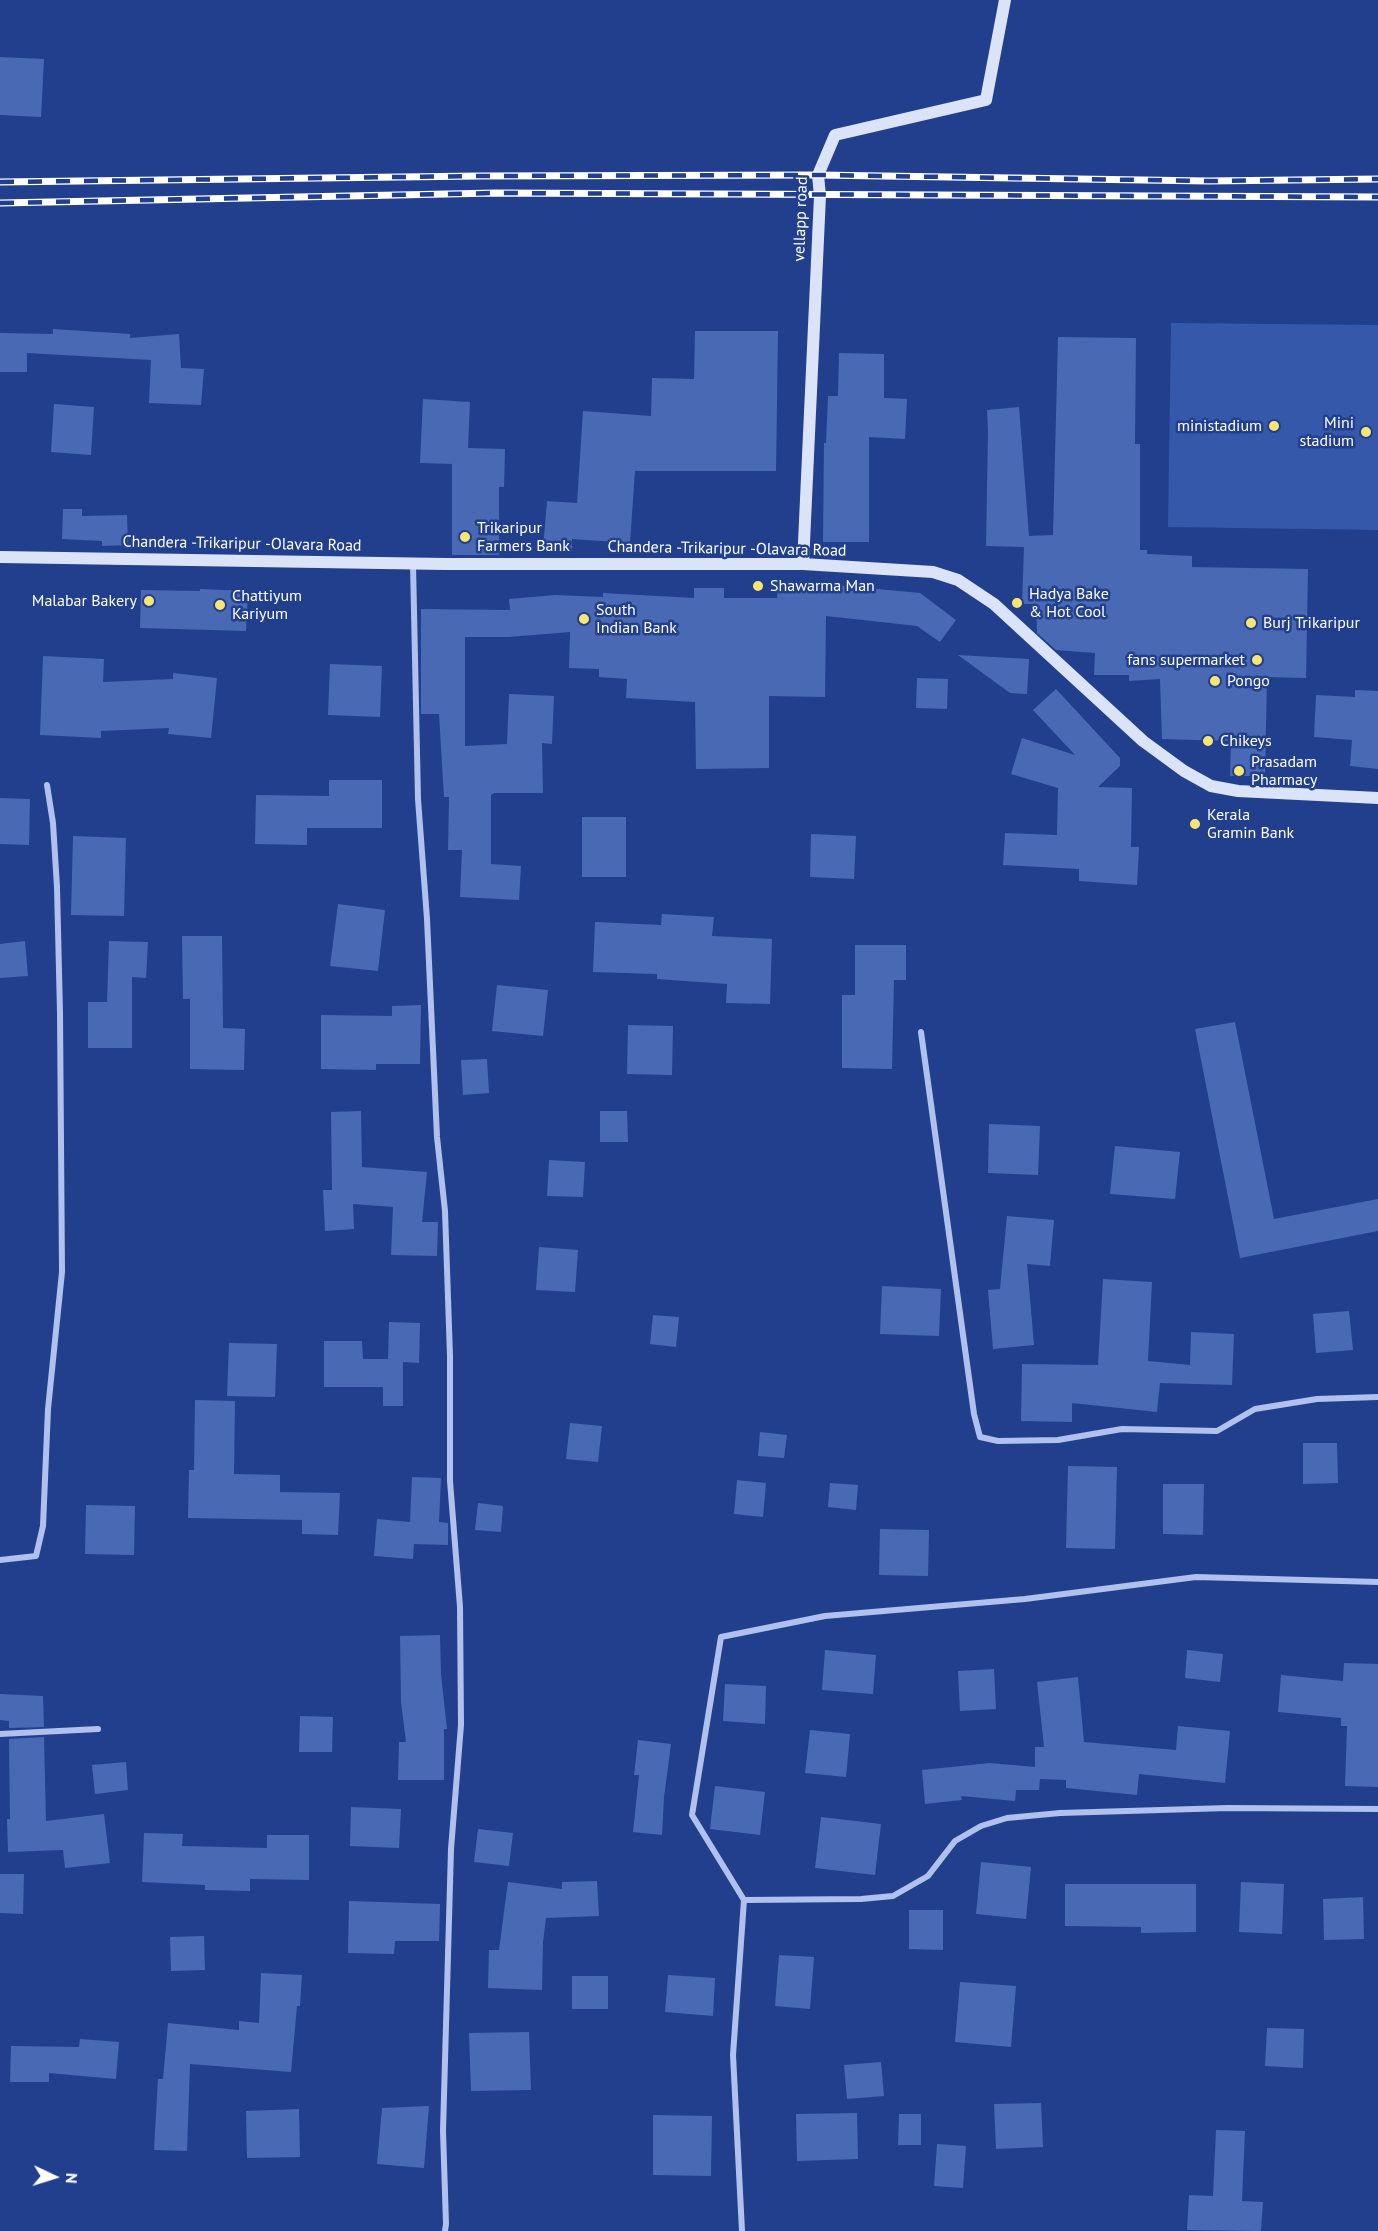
<!DOCTYPE html>
<style>
body{margin:0}
#map{position:relative;width:1378px;height:2231px;overflow:hidden;background:#213f8d;font-family:"PT Sans",sans-serif}
canvas{display:block}
.north{position:absolute;left:24px;top:2147px;width:60px;height:60px;-webkit-text-stroke:4px #213f8d;paint-order:stroke;rotate:94deg;font-size:16px;font-weight:700;line-height:24px;text-align:center;color:#fff}
.north::after{content:'';display:block;margin:auto;width:21px;height:27px;background:#fff;clip-path:polygon(50% 0,100% 100%,50% 72%,0 100%)}
</style>
<div id="map">
<canvas width="1378" height="2231"></canvas>
<div class="north">N</div>
</div>
<script>
const ctx = document.querySelector('canvas').getContext('2d');
ctx.lineJoin = 'round';
function paint(path, color) {
  ctx.fillStyle = color;
  ctx.fill(path, 'evenodd');
}
function poly(rows) {
  const path = new Path2D();
  for (const r of rows) {
    path.moveTo(r[0], r[1]);
    for (let i = 2; i < r.length; i += 2) path.lineTo(r[i], r[i + 1]);
  }
  return path;
}
function strokePath(path, color, width, dash) {
  ctx.strokeStyle = color;
  ctx.lineWidth = width;
  ctx.lineCap = dash ? 'butt' : 'round';
  ctx.setLineDash(dash || []);
  ctx.stroke(path);
}
function write(font, color, halo, rows, align = 'center') {
  ctx.font = font + ' "PT Sans",sans-serif';
  ctx.lineWidth = 5;
  ctx.setLineDash([]);
  ctx.textBaseline = 'middle';
  ctx.strokeStyle = halo;
  ctx.fillStyle = color;
  for (const [text, x, y, turn = 0] of rows) {
    ctx.save();
    ctx.translate(x, y);
    ctx.rotate((+turn || 0) * Math.PI / 180);
    ctx.textAlign = isNaN(turn) ? turn : align;
    if (halo) ctx.strokeText(text, 0, 0);
    ctx.fillText(text, 0, 0);
    ctx.restore();
  }
}
const green = poly([
 [1171,323,1378,325,1378,530,1168,527]
]);
const building = poly([
 [0,57,44,59,41,117,0,115],
 [53,329,130,334,130,338,179,334,181,368,204,369,201,405,149,403,151,360,27,353,27,372,0,372,0,333,53,334],
 [695,331,778,331,776,471,635,471,630,543,572,539,572,551,543,549,547,501,577,503,583,411,651,416,652,378,694,379],
 [1058,337,1136,338,1135,444,1140,444,1140,550,1147,550,1147,554,1192,556,1192,567,1308,569,1306,678,1267,677,1265,776,1230,776,1231,741,1162,739,1160,679,1129,681,1129,675,1094,675,1095,653,1056,650,1037,633,1036,604,1022,604,1024,547,986,546,988,433,987,410,1019,407,1029,536,1053,535],
 [839,353,884,354,884,398,907,399,905,439,869,437,869,542,823,542,824,443,826,443,828,396,838,396],
 [423,399,470,402,468,448,505,449,504,487,499,487,499,555,452,555,452,464,420,463],
 [54,404,94,407,91,455,51,452],
 [63,509,82,509,82,516,127,515,128,545,102,546,102,541,62,539],
 [835,585,920,593,956,620,940,642,917,626,826,616,825,697,769,696,769,768,696,769,695,702,626,698,627,679,599,677,599,669,569,668,570,632,509,637,465,637,465,746,507,744,509,694,554,696,552,744,542,743,543,793,494,793,491,795,491,864,521,866,519,900,460,897,462,850,448,850,449,797,444,797,439,714,421,714,421,609,510,610,509,599,555,595,603,597,603,593,694,598,694,588,724,588,724,598,777,598,778,586,835,590],
 [200,589,248,591,246,631,140,628,141,590,200,591],
 [958,655,1029,659,1027,694,1010,693],
 [43,656,104,659,103,682,173,679,173,673,217,678,211,738,168,734,169,728,101,731,101,738,40,735],
 [330,664,382,666,380,717,328,715],
 [917,678,948,679,947,709,916,708],
 [1056,689,1120,758,1120,766,1098,787,1132,788,1131,847,1139,847,1137,885,1079,881,1079,869,1003,865,1005,833,1057,835,1058,788,1011,774,1022,738,1075,755,1033,710],
 [1355,690,1378,691,1378,769,1350,766,1352,740,1314,737,1316,695,1355,697],
 [329,780,382,780,382,828,307,828,307,845,255,844,256,795,329,796],
 [0,798,30,799,29,845,0,844],
 [582,817,626,817,626,877,582,877],
 [811,834,856,836,854,879,810,877],
 [73,836,126,838,124,916,71,915],
 [338,904,385,910,378,971,330,966],
 [662,914,714,917,712,936,772,939,770,1004,726,1003,727,984,657,979,657,974,593,972,595,922,661,925],
 [182,936,222,936,223,1028,245,1029,244,1070,190,1069,190,999,183,999],
 [25,941,28,976,0,978,0,944],
 [109,941,148,942,146,978,132,977,132,1048,88,1048,88,1002,107,1002],
 [855,945,906,945,906,980,894,980,892,1069,842,1068,842,995,855,995],
 [497,985,548,990,543,1036,492,1031],
 [421,1005,420,1064,376,1064,376,1070,321,1069,321,1015,392,1016,392,1006],
 [1235,1022,1274,1219,1378,1199,1378,1231,1240,1258,1195,1029],
 [628,1025,673,1026,672,1075,627,1074],
 [487,1059,489,1093,463,1095,461,1060],
 [361,1111,362,1167,427,1172,422,1222,438,1222,437,1256,391,1255,393,1207,353,1204,354,1229,325,1231,323,1190,332,1190,331,1112],
 [600,1111,627,1111,628,1142,600,1142],
 [989,1124,1040,1126,1038,1175,988,1173],
 [1115,1146,1180,1152,1175,1199,1110,1194],
 [549,1160,585,1162,583,1197,547,1196],
 [1007,1216,1054,1220,1050,1266,1027,1264,1034,1345,993,1349,988,1290,1000,1289],
 [539,1247,578,1250,575,1292,536,1290],
 [1103,1279,1152,1282,1148,1361,1190,1365,1191,1332,1234,1334,1232,1385,1160,1383,1157,1412,1072,1403,1072,1422,1021,1421,1022,1364,1098,1365],
 [882,1286,941,1289,939,1336,880,1334],
 [1349,1311,1353,1350,1316,1353,1313,1314],
 [653,1315,679,1317,676,1347,650,1344],
 [389,1322,420,1323,419,1363,403,1362,403,1406,383,1406,383,1387,324,1387,324,1341,362,1341,363,1359,388,1359],
 [229,1343,277,1344,275,1397,227,1396],
 [195,1400,235,1401,234,1474,280,1475,280,1492,340,1493,338,1535,302,1534,302,1520,188,1518,189,1470,194,1470],
 [570,1423,602,1426,598,1462,566,1459],
 [760,1432,787,1435,784,1458,758,1456],
 [1303,1443,1337,1443,1338,1483,1303,1484],
 [1068,1466,1117,1467,1115,1549,1066,1548],
 [412,1477,441,1478,439,1522,448,1523,448,1545,414,1544,413,1559,374,1556,377,1519,410,1522],
 [737,1480,766,1483,763,1517,734,1514],
 [830,1483,858,1485,856,1510,828,1507],
 [1163,1484,1204,1484,1203,1535,1163,1534],
 [478,1503,503,1506,501,1532,475,1530],
 [86,1505,135,1506,134,1555,85,1554],
 [880,1529,929,1530,928,1576,879,1575],
 [440,1635,441,1674,447,1729,444,1729,444,1780,398,1780,399,1742,406,1742,401,1702,400,1636],
 [825,1650,876,1655,873,1694,822,1690],
 [1187,1650,1223,1654,1220,1682,1185,1678],
 [1344,1663,1378,1664,1378,1787,1345,1786,1347,1726,1341,1726,1341,1718,1278,1712,1281,1675,1343,1681],
 [994,1669,996,1709,960,1711,958,1671],
 [1078,1677,1084,1742,1176,1750,1178,1726,1230,1731,1225,1783,1139,1774,1137,1795,1066,1788,1066,1780,1040,1779,1039,1790,1016,1790,1015,1801,961,1796,962,1800,925,1804,922,1770,990,1763,1035,1767,1035,1747,1044,1747,1037,1682],
 [725,1684,766,1686,765,1724,723,1721],
 [0,1694,43,1696,44,1727,9,1728,9,1721,0,1720],
 [300,1716,333,1717,332,1752,299,1752],
 [810,1730,850,1734,846,1777,805,1773],
 [44,1737,46,1821,104,1814,110,1863,65,1868,63,1850,8,1852,7,1819,10,1819,9,1739],
 [638,1740,671,1744,664,1797,662,1835,633,1832,639,1775,634,1775],
 [126,1762,128,1790,95,1794,92,1765],
 [715,1786,765,1792,760,1835,710,1829],
 [351,1807,401,1809,399,1848,350,1846],
 [821,1817,881,1824,875,1875,815,1868],
 [478,1829,513,1833,509,1866,474,1862],
 [144,1833,183,1834,182,1846,267,1848,267,1835,309,1835,309,1880,250,1879,250,1891,205,1890,205,1885,142,1882],
 [981,1862,1031,1867,1026,1919,976,1914],
 [0,1874,24,1874,23,1914,0,1913],
 [597,1881,599,1916,546,1918,543,1942,542,1990,488,1988,489,1950,499,1950,508,1882,562,1889,562,1882],
 [1241,1882,1284,1884,1282,1934,1239,1932],
 [1065,1884,1196,1884,1196,1932,1141,1933,1141,1927,1065,1926],
 [1363,1897,1364,1939,1324,1940,1323,1899],
 [349,1901,440,1904,439,1941,395,1941,394,1954,348,1953],
 [909,1910,943,1910,943,1950,909,1949],
 [204,1936,205,1970,171,1971,170,1937],
 [779,1955,814,1957,810,2009,775,2006],
 [261,1973,302,1975,300,2006,297,2006,291,2072,190,2064,187,2151,154,2150,158,2079,163,2079,168,2023,239,2030,239,2021,259,2023],
 [668,1975,715,1978,713,2016,665,2012],
 [572,1976,608,1976,608,2009,572,2009],
 [960,1982,1016,1986,1011,2047,955,2042],
 [1267,2028,1304,2029,1303,2068,1265,2066],
 [529,2032,531,2090,471,2091,469,2033],
 [80,2039,119,2042,116,2079,49,2073,49,2082,10,2082,11,2046,79,2047],
 [881,2062,884,2096,847,2099,844,2065],
 [1041,2103,1043,2147,996,2149,994,2104],
 [429,2106,424,2168,377,2164,382,2108],
 [299,2109,300,2157,247,2158,246,2111],
 [857,2113,858,2159,797,2161,796,2114],
 [899,2114,921,2114,921,2145,898,2145],
 [653,2115,712,2116,711,2176,653,2175],
 [1216,2130,1245,2131,1242,2201,1263,2202,1261,2231,1187,2230,1189,2195,1213,2196],
 [937,2144,966,2146,963,2188,934,2186]
]);
const minor = poly([
 [413,564,418,799,427,919,437,1137,445,1211,450,1356,450,1481,460,1607,461,1725,451,1849,443,2131,446,2224,445,2231],
 [921,1032,974,1414,980,1437,998,1441,1058,1440,1122,1429,1217,1431,1255,1409,1317,1399,1378,1397],
 [0,1560,36,1556,43,1526,48,1409,62,1272,60,1013,57,887,53,823,47,785],
 [0,1734,98,1729],
 [744,1900,861,1899,893,1896,928,1876,955,1841,981,1826,1007,1818,1060,1813,1228,1808,1378,1809],
 [742,2231,733,2055,744,1900,692,1815,721,1637,825,1616,1025,1599,1196,1577,1378,1582]
]);
const secondary = poly([
 [0,557,445,564,803,564,933,572,958,580,994,604,1143,741,1184,771,1211,786,1238,791,1378,798],
 [803,564,820,196,818,175,835,135,986,100,1005,0]
]);
const rail = poly([
 [0,182,480,176,818,175,1208,181,1378,179],
 [0,203,496,193,1378,197]
]);
const markers = [
 [1274,426,6,"#f8e671"],
 [1366,432,6,"#f8e671"],
 [465,537,6,"#f8e671"],
 [758,586,6,"#f8e671"],
 [149,601,6,"#f8e671"],
 [1017,603,6,"#f8e671"],
 [220,605,6,"#f8e671"],
 [584,619,6,"#f8e671"],
 [1251,623,6,"#f8e671"],
 [1257,660,6,"#f8e671"],
 [1215,681,6,"#f8e671"],
 [1208,741,6,"#f8e671"],
 [1239,771,6,"#f8e671"],
 [1195,824,6,"#f8e671"]
];
const streetNames = [
 ["vellapp road",801,219,-88],
 ["Chandera -Trikaripur -Olavara Road",242,544,1],
 ["Chandera -Trikaripur -Olavara Road",727,549,1]
];
const poiNames = [
 ["Mini",1354,423,"right"],
 ["stadium",1354,441,"right"],
 ["ministadium",1262,426,"right"],
 ["Trikaripur",477,528],
 ["Farmers Bank",477,546],
 ["Shawarma Man",770,586],
 ["Hadya Bake",1029,594],
 ["& Hot Cool",1029,612],
 ["Chattiyum",232,596],
 ["Kariyum",232,614],
 ["Malabar Bakery",137,601,"right"],
 ["South",596,610],
 ["Indian Bank",596,628],
 ["Burj Trikaripur",1263,623],
 ["fans supermarket",1245,660,"right"],
 ["Pongo",1227,681],
 ["Chikeys",1220,741],
 ["Prasadam",1251,762],
 ["Pharmacy",1251,780],
 ["Kerala",1207,815],
 ["Gramin Bank",1207,833]
];
paint(green, '#3558ab');
paint(building, '#4a69b4');
strokePath(minor, '#afc1ec', 6);
strokePath(secondary, '#dbe3f9', 12);
strokePath(rail, '#fff', 7);
strokePath(rail, '#213f8d', 4.5, [14]);
for (const [x, y, r, color] of markers) {
  const dot = new Path2D();
  dot.arc(x, y, r, 0, 2 * Math.PI);
  ctx.fillStyle = color;
  ctx.fill(dot);
  strokePath(dot, '#213f8d', 2);
}
write('16px', '#fff', '#213f8d', streetNames);
write('16px', '#fff', '#213f8d', poiNames, 'left');
</script>
